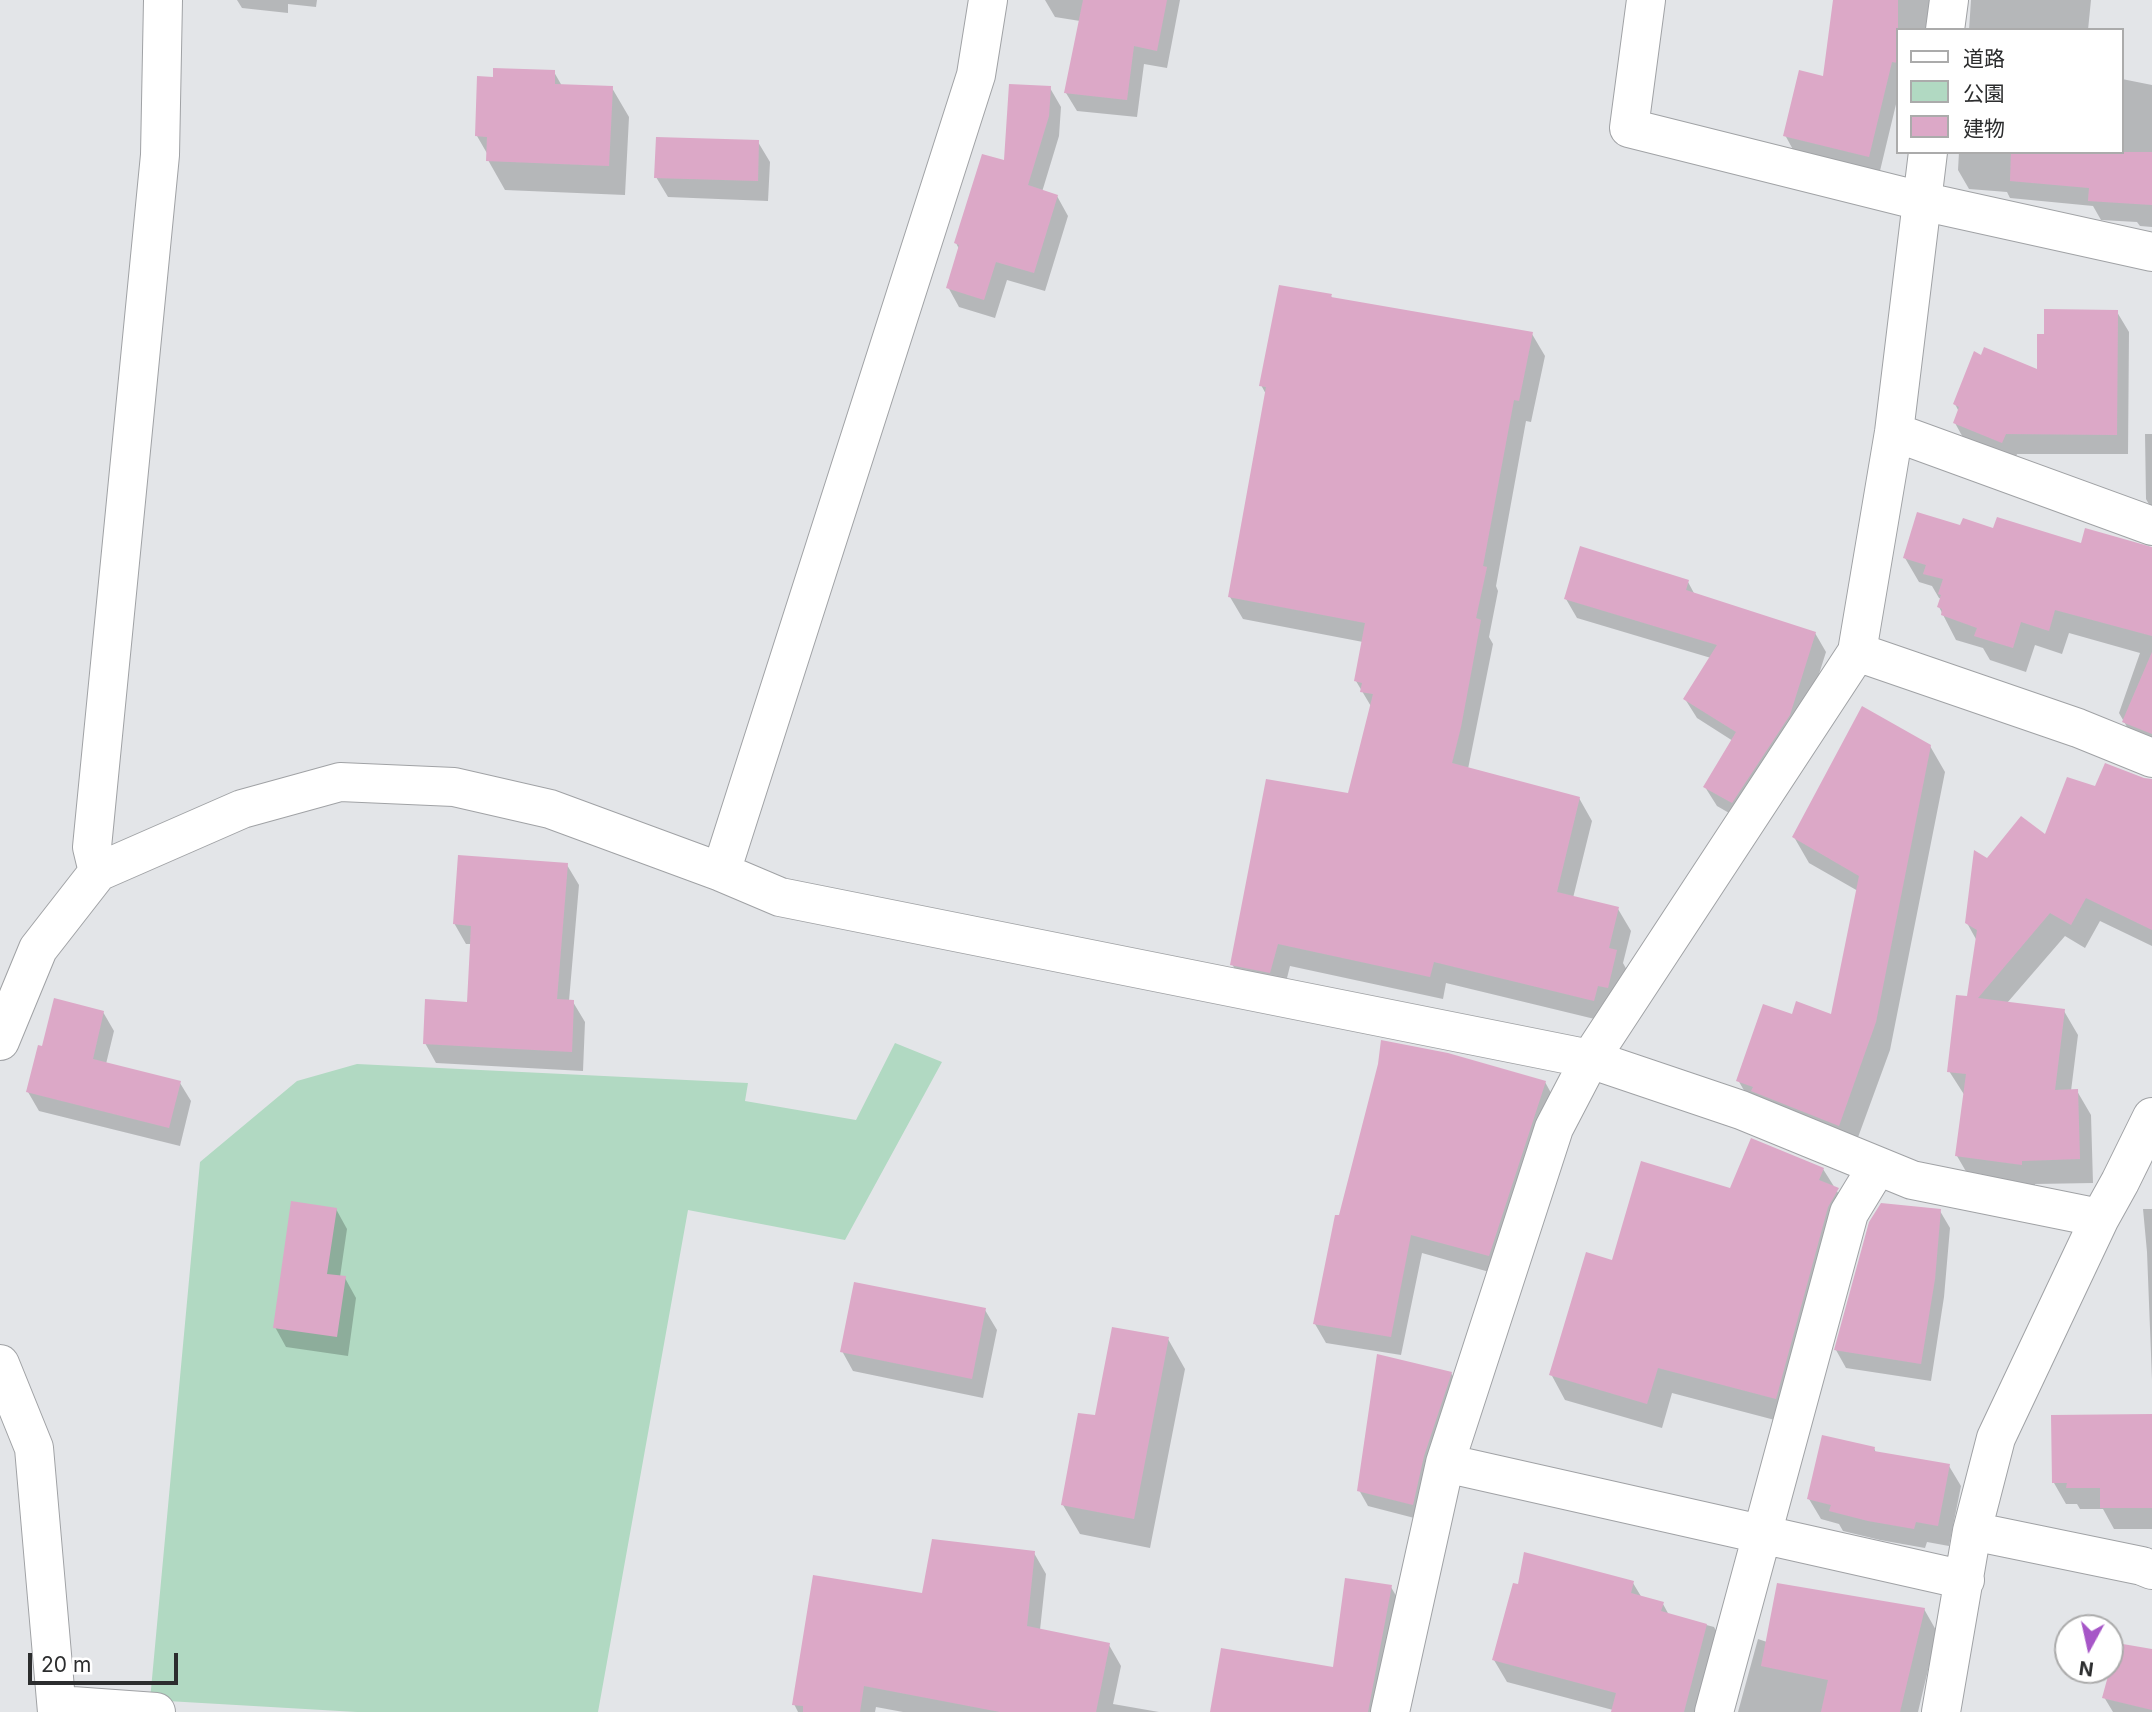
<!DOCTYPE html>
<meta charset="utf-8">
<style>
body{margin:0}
#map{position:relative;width:2152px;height:1712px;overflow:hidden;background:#e3e5e8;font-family:Inter,"Noto Sans JP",sans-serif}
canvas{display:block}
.legend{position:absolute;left:1896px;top:28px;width:228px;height:126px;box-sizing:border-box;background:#fff;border:2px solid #ababab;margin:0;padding:9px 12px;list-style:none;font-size:21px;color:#2c2d2e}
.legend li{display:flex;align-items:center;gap:14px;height:35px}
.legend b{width:35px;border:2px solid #ababab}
.north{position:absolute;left:2054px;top:1614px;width:70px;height:70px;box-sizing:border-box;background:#fff;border:2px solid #ababab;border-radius:50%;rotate:188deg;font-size:19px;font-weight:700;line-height:28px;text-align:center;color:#2c2d2e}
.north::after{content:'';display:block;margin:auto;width:24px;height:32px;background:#a656c7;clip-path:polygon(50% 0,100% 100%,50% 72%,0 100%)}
.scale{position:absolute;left:28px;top:1653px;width:150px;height:32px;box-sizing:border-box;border:4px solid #2c2d2e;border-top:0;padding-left:9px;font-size:21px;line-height:24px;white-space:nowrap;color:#2c2d2e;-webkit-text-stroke:5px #fff;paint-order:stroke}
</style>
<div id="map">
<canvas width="2152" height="1712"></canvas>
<ul class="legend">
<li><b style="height:9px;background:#fff"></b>道路</li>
<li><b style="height:19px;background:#b1d9c2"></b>公園</li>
<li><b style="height:19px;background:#dca8c7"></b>建物</li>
</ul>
<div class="north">N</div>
<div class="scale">20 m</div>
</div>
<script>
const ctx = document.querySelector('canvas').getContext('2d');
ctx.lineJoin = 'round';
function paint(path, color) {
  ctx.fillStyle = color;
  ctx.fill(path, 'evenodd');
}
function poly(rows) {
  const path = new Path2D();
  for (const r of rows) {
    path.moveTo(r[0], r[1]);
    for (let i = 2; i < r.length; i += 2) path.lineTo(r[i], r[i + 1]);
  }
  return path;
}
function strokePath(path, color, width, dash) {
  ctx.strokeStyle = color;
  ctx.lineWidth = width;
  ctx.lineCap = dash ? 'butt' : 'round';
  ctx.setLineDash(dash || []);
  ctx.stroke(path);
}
const green = poly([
 [895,1043,942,1062,845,1240,688,1210,598,1712,357,1712,150,1700,200,1162,297,1081,357,1064,748,1083,745,1101,856,1120]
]);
const shadow = poly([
 [237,0,317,0,316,7,288,4,288,13,242,8],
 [1045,0,1180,0,1167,68,1144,64,1137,117,1077,111,1066,93,1080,21,1055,17],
 [1835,0,1950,0,1936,30,1898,30,1898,96,1879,175,1796,155,1785,135,1824,79],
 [1971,0,2091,0,2088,30,1969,30],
 [554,72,562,86,612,88,629,117,625,195,505,190,488,160,488,155,477,136,494,78],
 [2122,79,2152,85,2152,227,2140,226,2137,222,2101,220,2093,206,2010,198,2007,192,1969,189,1958,170,1959,152,2122,152],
 [1050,88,1061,107,1059,136,1042,192,1057,196,1068,216,1045,291,1007,280,995,318,959,307,948,287,959,249,956,243],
 [758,142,770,162,768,201,668,197,656,177],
 [1331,296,1333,299,1532,334,1545,356,1531,422,1526,421,1496,586,1498,591,1489,637,1493,644,1468,769,1579,798,1592,821,1573,898,1618,909,1631,931,1623,963,1629,974,1607,1022,1446,983,1443,999,1290,966,1283,994,1245,987,1232,964,1349,795,1372,708,1356,681,1363,642,1243,619,1230,597,1267,396,1261,385],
 [2117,312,2129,332,2128,454,2017,454,2014,462,1966,443,1955,423,1959,412,1955,404,2039,371],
 [2145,434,2152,434,2152,510,2146,499],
 [1962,527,1994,531,2152,568,2152,752,2138,746,2119,713,2140,653,2069,633,2062,654,2035,645,2026,672,1990,660,1983,648,1956,640,1939,607,1942,599,1939,598,1932,586,1919,582,1905,558],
 [1688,582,1695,595,1815,633,1826,652,1800,734,1743,821,1717,806,1705,787,1733,741,1697,718,1685,699,1711,658,1577,618,1566,599],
 [1930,746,1945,772,1890,1050,1853,1151,1753,1106,1738,1080,1793,1017,1832,1016,1858,891,1809,863,1794,837],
 [2152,781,2152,946,2100,921,2085,948,2065,936,2007,1003,2064,1011,2078,1035,2071,1091,2077,1091,2091,1115,2093,1183,2035,1184,2035,1188,1971,1180,1957,1156,1965,1096,1949,1071,1969,998,1977,941,1967,923,1987,860,2046,837,2096,789],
 [567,865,579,885,569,1001,573,1002,585,1022,583,1071,436,1063,425,1043,468,1004,472,944,466,944,454,923],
 [103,1012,114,1031,106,1064,180,1083,191,1101,180,1146,39,1111,28,1092,43,1048],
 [1545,1082,1556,1102,1500,1275,1422,1253,1401,1355,1326,1343,1315,1324,1340,1217],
 [1823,1169,1852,1215,1790,1424,1672,1393,1662,1428,1565,1400,1551,1374,1731,1190],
 [336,1209,347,1229,340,1277,345,1278,356,1298,348,1356,286,1347,275,1327],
 [2143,1209,2152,1209,2152,1380,2147,1252],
 [1940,1211,1950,1228,1944,1297,1931,1381,1846,1368,1836,1350],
 [985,1310,997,1330,983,1398,853,1371,842,1351],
 [1168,1339,1185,1369,1150,1548,1080,1534,1063,1505,1096,1417],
 [1451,1373,1460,1389,1422,1520,1368,1506,1359,1490],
 [2152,1416,2152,1529,2114,1529,2103,1509,2080,1509,2077,1504,2066,1504,2054,1483],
 [1874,1448,1876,1453,1949,1466,1961,1486,1949,1546,1927,1542,1925,1548,1880,1540,1843,1531,1839,1524,1821,1519,1809,1499],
 [1034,1553,1046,1574,1040,1630,1109,1645,1121,1666,1113,1704,1159,1712,903,1712,876,1707,875,1712,798,1712,794,1704,923,1595],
 [1633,1583,1642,1598,1663,1604,1669,1615,1714,1627,1727,1650,1710,1712,1613,1712,1613,1710,1507,1682,1494,1660],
 [1391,1587,1403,1608,1383,1712,1211,1712,1334,1669],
 [1924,1609,1937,1632,1918,1712,1738,1712,1758,1639,1767,1642],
 [2152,1651,2152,1712,2113,1712,2104,1697]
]);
const building = poly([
 [1083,0,1167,0,1157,51,1134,46,1127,100,1064,93],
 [1833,0,1898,0,1898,63,1892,62,1869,157,1783,136,1799,70,1823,76],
 [493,68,555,70,555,84,613,86,609,166,486,161,487,137,475,136,477,76,493,77],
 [1009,84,1051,86,1049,116,1028,185,1058,195,1034,273,996,262,984,300,946,288,959,245,954,243,982,154,1004,160],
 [656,137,759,140,758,181,654,178],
 [2011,152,2152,152,2152,205,2088,201,2089,188,2010,181],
 [1279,285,1332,294,1331,297,1533,332,1519,401,1514,400,1483,566,1487,567,1476,618,1481,620,1461,727,1452,763,1580,797,1557,892,1619,907,1609,948,1617,950,1608,988,1598,986,1594,1001,1434,962,1430,977,1278,944,1270,973,1230,965,1266,779,1348,793,1373,694,1360,692,1362,683,1354,681,1365,623,1228,597,1266,387,1259,386],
 [2044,309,2118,310,2117,435,2006,434,2002,443,1953,423,1959,407,1953,404,1974,351,1981,355,1984,347,2037,369,2037,334,2044,334],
 [1917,512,1960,525,1963,518,1993,528,1997,517,2081,543,2085,528,2152,547,2152,636,2055,610,2049,631,2021,622,2013,648,1974,636,1977,628,1941,615,1942,609,1937,607,1941,595,1938,594,1943,579,1923,574,1926,565,1903,558],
 [1580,546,1689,580,1686,590,1816,632,1790,715,1732,803,1703,787,1736,732,1683,699,1717,645,1564,599],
 [2152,652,2152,734,2122,722],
 [1862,706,1931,745,1876,1022,1839,1126,1751,1091,1753,1087,1736,1081,1763,1004,1792,1014,1796,1001,1831,1014,1859,876,1792,837],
 [2105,763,2144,778,2152,779,2152,930,2086,898,2071,925,2050,913,1978,998,2065,1009,2055,1090,2078,1089,2080,1159,2022,1161,2022,1165,1955,1156,1966,1074,1947,1072,1956,995,1967,996,1977,930,1965,923,1974,850,1987,858,2021,816,2045,834,2067,777,2095,786],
 [458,855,568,863,557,999,574,1000,572,1052,423,1044,425,999,467,1002,471,926,453,924],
 [54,998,104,1011,93,1059,181,1081,169,1128,26,1092,38,1045,42,1046],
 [1381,1040,1448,1053,1546,1081,1489,1256,1411,1235,1391,1337,1313,1324,1335,1215,1339,1215,1378,1064],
 [1751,1138,1824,1168,1819,1180,1839,1188,1828,1207,1776,1399,1658,1368,1647,1404,1549,1375,1586,1252,1612,1260,1641,1161,1730,1188],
 [291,1201,337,1208,327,1274,346,1276,337,1337,273,1328],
 [1881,1203,1941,1209,1935,1279,1921,1364,1834,1350,1869,1222],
 [854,1282,986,1308,972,1379,840,1352],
 [1112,1327,1169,1337,1134,1519,1061,1505,1078,1413,1095,1415],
 [1377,1354,1452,1372,1424,1456,1413,1505,1357,1491],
 [2152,1414,2152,1508,2100,1508,2100,1488,2066,1488,2067,1483,2052,1483,2051,1415],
 [1822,1435,1875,1447,1874,1451,1950,1464,1938,1526,1916,1522,1914,1529,1868,1521,1829,1511,1831,1505,1807,1499],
 [932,1539,1035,1551,1027,1626,1110,1643,1096,1712,1000,1712,864,1686,860,1712,803,1712,803,1706,792,1705,813,1575,922,1593],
 [1524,1552,1634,1581,1631,1593,1664,1602,1661,1611,1707,1624,1684,1712,1611,1712,1616,1693,1492,1660,1513,1583,1518,1584],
 [1345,1578,1392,1585,1368,1712,1210,1712,1221,1648,1333,1667],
 [1777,1583,1925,1608,1900,1712,1821,1712,1828,1680,1761,1666],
 [2117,1643,2152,1649,2152,1710,2102,1698]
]);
const minor = poly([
 [1646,0,1629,128,1921,201,2152,252],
 [1945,30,1949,0],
 [1894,432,2152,526],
 [1857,652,2078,728,2152,758],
 [98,872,92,847,160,155,163,0],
 [721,872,976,75,988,0],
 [0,1041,38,949,98,872,242,809,340,782,454,787,550,809,721,872,780,897,1590,1059,1741,1110,1912,1180,2100,1218],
 [0,1364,34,1448,57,1712],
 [1445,1463,1965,1580],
 [1972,1531,2142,1566,2152,1570],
 [58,1705,156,1712],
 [1390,1712,1445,1463,1554,1128,1590,1059,1857,652,1894,432,1928,152],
 [1714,1712,1849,1213,1877,1167],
 [1941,1712,1972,1531,1996,1438,2100,1218,2120,1182,2152,1117]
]);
paint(green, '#b1d9c2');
paint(shadow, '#0003');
paint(building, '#dca8c7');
strokePath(minor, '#a0a2a5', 40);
strokePath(minor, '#fff', 38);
</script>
